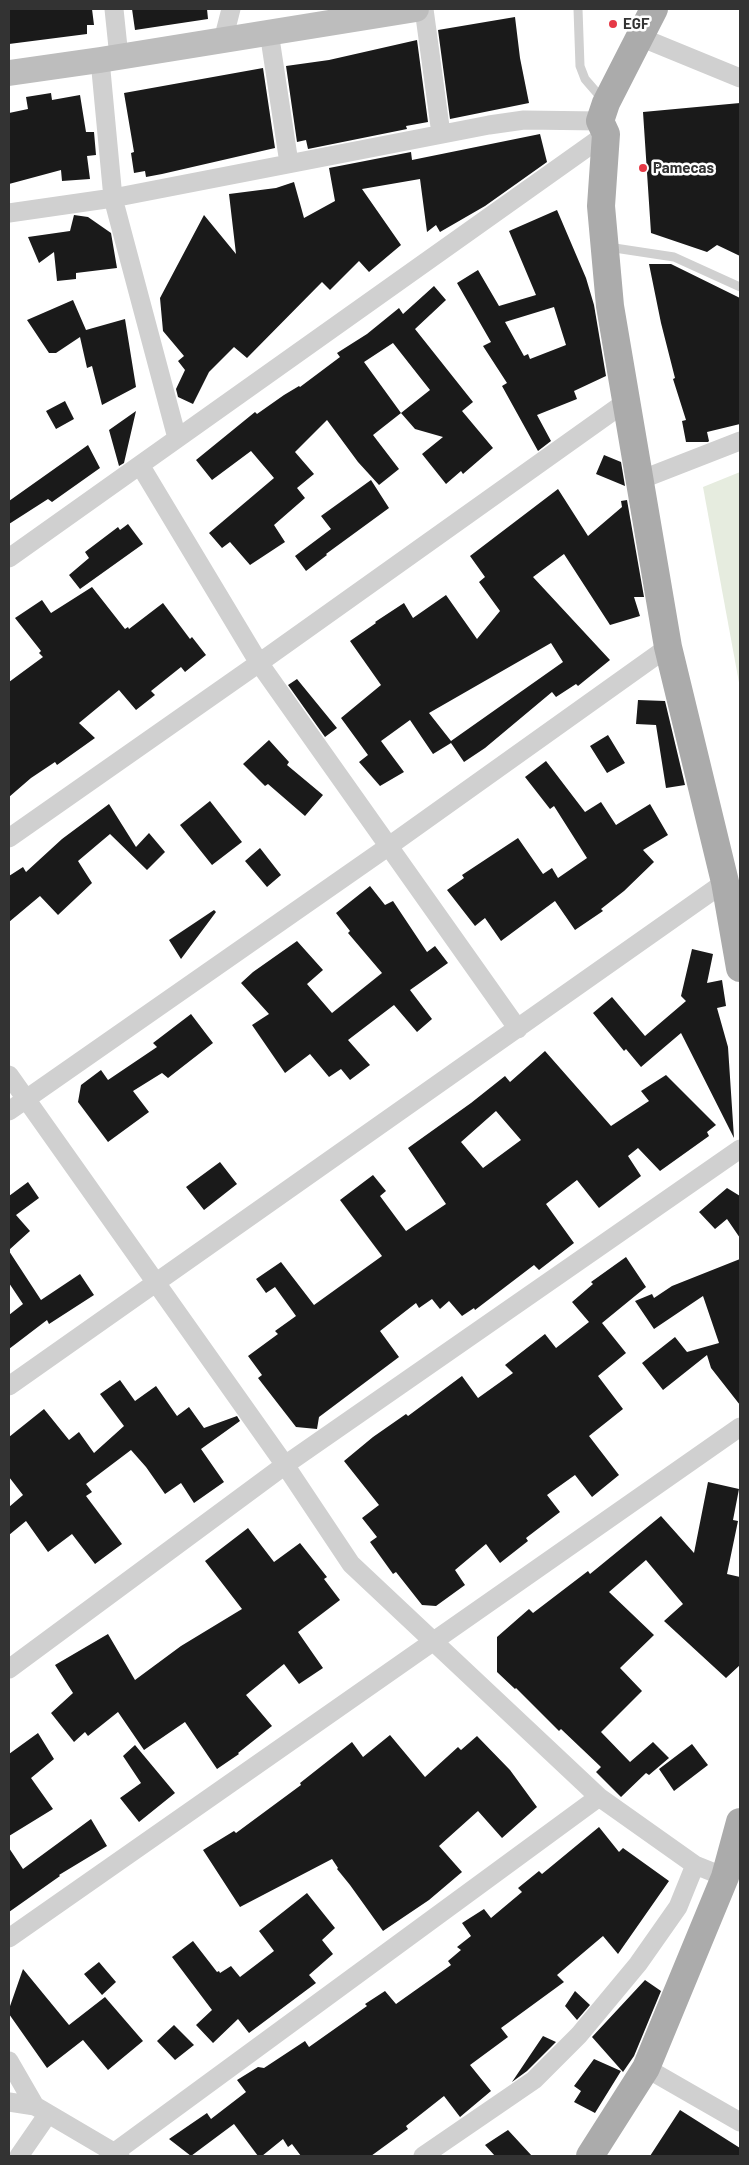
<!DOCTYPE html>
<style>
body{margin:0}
#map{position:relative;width:749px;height:2165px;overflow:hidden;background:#fff;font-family:Barlow,sans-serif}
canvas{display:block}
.frame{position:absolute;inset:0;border:10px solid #333;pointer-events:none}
</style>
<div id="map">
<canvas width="749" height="2165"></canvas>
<div class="frame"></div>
</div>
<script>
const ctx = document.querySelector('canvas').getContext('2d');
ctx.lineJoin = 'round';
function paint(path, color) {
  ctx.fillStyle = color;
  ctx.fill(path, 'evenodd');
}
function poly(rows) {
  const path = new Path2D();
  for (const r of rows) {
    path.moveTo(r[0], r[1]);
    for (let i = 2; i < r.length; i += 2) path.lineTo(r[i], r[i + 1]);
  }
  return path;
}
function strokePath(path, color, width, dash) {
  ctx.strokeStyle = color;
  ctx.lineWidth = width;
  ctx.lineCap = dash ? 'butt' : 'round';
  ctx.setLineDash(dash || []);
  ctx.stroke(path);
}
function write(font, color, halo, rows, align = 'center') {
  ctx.font = font + ' Barlow,sans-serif';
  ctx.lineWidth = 5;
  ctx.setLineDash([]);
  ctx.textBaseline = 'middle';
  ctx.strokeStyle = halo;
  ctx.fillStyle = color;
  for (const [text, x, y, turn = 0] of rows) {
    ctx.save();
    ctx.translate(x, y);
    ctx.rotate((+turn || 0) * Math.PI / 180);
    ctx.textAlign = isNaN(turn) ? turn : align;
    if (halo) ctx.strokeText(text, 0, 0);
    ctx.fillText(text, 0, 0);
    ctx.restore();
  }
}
const green = poly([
 [740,472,740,688,703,487]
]);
const building = poly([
 [9,9,92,9,94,25,87,25,87,34,9,44],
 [132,9,207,9,208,19,135,30],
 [515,17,520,58,529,103,450,119,438,30],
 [417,40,428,122,406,126,407,129,308,149,306,140,297,142,286,66,329,60],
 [263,68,275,148,162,174,146,177,145,171,134,173,131,153,134,152,124,93],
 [51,93,52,100,80,95,86,132,94,132,96,155,87,156,90,179,62,181,61,170,9,184,9,113,28,109,26,97],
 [740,103,740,256,717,245,707,252,651,233,643,112],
 [540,134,547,162,485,206,440,232,436,225,427,232,420,179,362,189,401,245,369,272,359,261,330,290,322,282,247,358,234,347,209,372,193,404,178,397,176,389,185,370,178,361,184,356,163,331,160,298,204,215,236,254,229,194,276,188,294,182,304,218,335,201,329,168,411,152,412,160],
 [557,210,586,278,594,305,606,376,574,391,577,399,537,415,551,441,538,451,502,386,507,383,483,346,491,342,457,283,478,270,499,306,536,295,509,231],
 [554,307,566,345,530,359,528,354,524,356,505,322],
 [74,215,88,217,111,233,117,268,76,273,76,279,57,281,54,252,39,263,28,237,70,231],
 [649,264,671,264,740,298,740,424,707,432,709,441,708,442,686,442,682,421,686,420,673,379,675,378,661,323],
 [434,286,446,300,415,329,473,402,462,411,493,448,463,474,461,471,446,484,422,454,443,437,415,429,401,413,430,390,393,343,364,362,401,413,373,435,399,469,379,485,358,462,327,420,295,452,314,474,297,488,305,498,274,525,285,542,250,565,230,542,222,548,209,533,274,478,251,451,212,480,196,460,255,412,257,414,284,395,299,386,300,387,340,357,337,353,367,334,399,308,403,314],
 [73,300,86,330,125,319,136,387,102,405,92,366,87,368,80,337,56,353,49,353,27,320],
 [65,401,74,419,56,429,46,411],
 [136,411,124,463,119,466,109,430],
 [88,445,100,468,52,502,48,499,9,524,9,501],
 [604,455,621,462,625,486,596,474],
 [371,480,389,508,326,554,327,555,306,571,295,556,331,529,321,516],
 [558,489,588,536,622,507,621,501,627,500,644,597,634,597,640,616,610,625,564,554,533,577,610,660,578,686,576,684,556,697,552,692,485,748,464,762,451,743,433,754,410,720,381,741,404,772,380,786,359,762,368,755,341,718,381,685,350,641,376,623,375,622,404,603,413,618,446,595,477,639,500,611,479,582,485,577,470,556],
 [551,643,563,662,451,741,429,713],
 [128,524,143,544,80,589,69,575,89,558,85,552,118,527,120,530],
 [92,587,125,629,128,627,129,629,163,603,190,639,192,637,206,655,185,672,181,667,151,691,155,695,136,710,119,690,79,723,95,738,57,765,55,762,31,778,9,797,9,682,43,657,39,653,41,651,15,618,42,600,51,613],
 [297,679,337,728,325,737,288,685],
 [638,700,665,701,685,785,666,788,656,725,636,724],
 [608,735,625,763,607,773,590,746],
 [269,740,289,762,287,765,323,795,305,816,268,784,265,786,243,764],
 [546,761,585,812,601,802,616,825,650,804,668,835,643,850,654,862,624,891,601,909,603,911,575,930,555,901,501,941,485,918,475,926,447,890,464,878,462,875,518,838,543,874,552,868,558,878,587,858,554,806,550,809,525,777],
 [210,801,242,842,212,865,180,825],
 [109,804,136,847,149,833,165,852,147,870,110,834,78,861,92,883,58,915,40,896,9,922,9,876,23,867,26,872,62,839],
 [260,848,281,875,267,887,245,861],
 [370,886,385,905,393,901,427,952,435,946,448,963,410,990,432,1019,417,1032,394,1005,348,1040,370,1065,350,1080,341,1069,329,1077,310,1054,285,1073,252,1025,269,1014,241,983,253,972,297,941,323,970,307,984,332,1013,382,973,348,933,350,931,336,913],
 [214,910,216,912,181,959,169,940],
 [692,949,713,954,707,983,722,980,726,1006,717,1008,728,1047,734,1138,681,1033,641,1067,626,1049,624,1051,593,1013,612,997,645,1036,686,1001,681,996],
 [191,1014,213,1043,168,1078,162,1073,133,1091,149,1112,108,1142,78,1102,81,1085,101,1070,108,1080,157,1047,153,1043],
 [545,1051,611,1126,649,1101,641,1091,666,1075,716,1125,707,1132,709,1136,660,1171,638,1148,628,1156,641,1176,599,1208,577,1180,546,1204,574,1243,539,1270,534,1265,475,1310,474,1308,462,1316,449,1301,440,1309,432,1299,419,1308,416,1303,380,1331,399,1357,319,1417,317,1429,296,1427,258,1378,262,1375,248,1356,278,1334,275,1331,296,1316,275,1287,266,1293,256,1279,281,1262,314,1305,382,1256,340,1200,373,1175,386,1191,380,1196,406,1231,446,1204,408,1148,471,1103,505,1076,510,1082],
 [496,1111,521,1140,483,1168,461,1142],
 [220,1162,237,1184,204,1210,186,1187],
 [28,1182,39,1198,16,1215,30,1231,9,1250,9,1196],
 [727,1188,740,1196,740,1238,727,1219,715,1229,699,1212],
 [9,1251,41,1300,80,1274,94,1295,49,1324,47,1320,9,1349,9,1315,23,1304,9,1283],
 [626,1257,646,1287,602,1323,626,1353,598,1376,623,1409,589,1436,619,1475,592,1497,575,1475,547,1495,560,1512,526,1538,528,1541,500,1563,486,1544,455,1570,465,1585,436,1606,422,1605,396,1572,393,1574,370,1542,377,1537,362,1518,379,1505,344,1461,373,1437,406,1414,408,1416,462,1376,478,1398,513,1373,505,1365,545,1334,556,1348,589,1322,572,1302,593,1284,591,1282],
 [740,1259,740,1405,711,1368,707,1355,663,1390,642,1363,675,1337,687,1352,719,1343,703,1296,654,1329,635,1301,652,1294,654,1298,672,1286],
 [120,1380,135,1401,156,1386,177,1416,189,1407,204,1428,237,1416,240,1421,201,1449,224,1482,194,1503,181,1483,165,1494,146,1467,131,1450,86,1484,92,1492,86,1496,122,1544,95,1564,72,1534,48,1552,26,1521,9,1535,9,1507,23,1495,9,1477,9,1437,44,1409,69,1440,79,1432,94,1453,124,1426,100,1394],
 [708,1482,739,1489,733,1520,738,1521,727,1574,740,1577,740,1665,726,1678,664,1621,683,1604,646,1560,609,1592,654,1635,620,1668,642,1691,601,1732,630,1762,653,1742,669,1758,649,1775,646,1773,621,1797,596,1772,601,1767,561,1729,559,1731,516,1688,515,1689,497,1672,497,1637,529,1609,533,1613,588,1571,590,1574,661,1516,694,1553],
 [248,1528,274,1562,300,1543,327,1577,324,1579,340,1600,298,1632,323,1668,299,1684,284,1664,246,1695,272,1726,238,1753,239,1754,217,1769,185,1722,144,1750,118,1712,88,1736,85,1732,74,1742,51,1713,73,1693,55,1665,108,1634,135,1680,181,1646,242,1609,205,1561],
 [38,1733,54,1759,31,1778,53,1809,9,1836,9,1754],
 [390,1735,425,1777,458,1747,461,1750,477,1736,510,1770,537,1807,502,1838,478,1811,439,1846,462,1872,429,1900,383,1931,350,1885,337,1869,338,1868,332,1859,240,1907,203,1850,234,1831,236,1833,301,1785,300,1783,352,1742,363,1757],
 [692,1744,708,1765,674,1791,659,1769],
 [135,1745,175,1793,139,1822,120,1798,141,1783,123,1756],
 [91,1819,107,1846,59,1875,60,1876,9,1912,9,1848,23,1869],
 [599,1827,619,1852,623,1848,669,1881,618,1954,603,1936,557,1975,564,1982,501,2028,508,2037,470,2065,491,2091,460,2117,444,2096,406,2126,408,2129,371,2156,301,2156,292,2144,288,2147,283,2139,262,2156,258,2156,234,2124,191,2156,169,2139,207,2113,211,2119,246,2092,237,2080,258,2067,264,2068,305,2041,309,2047,367,2006,365,2004,385,1991,396,2004,451,1965,448,1961,461,1950,457,1947,471,1936,462,1923,484,1909,491,1918,522,1892,518,1888,539,1871,542,1874],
 [307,1893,335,1928,322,1940,333,1954,309,1975,316,1983,249,2033,238,2019,213,2043,196,2025,212,2010,172,1957,193,1941,217,1972,219,1971,220,1973,231,1966,240,1977,274,1951,259,1931],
 [99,1962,116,1982,102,1995,84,1974],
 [23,1969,69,2025,105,1997,143,2041,108,2070,83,2040,47,2068,9,2014,9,2009],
 [645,1980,661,1991,634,2056,623,2072,592,2037],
 [575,1991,590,2005,577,2020,565,2006],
 [174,2025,194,2045,175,2060,157,2041],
 [543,2036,556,2042,527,2071,512,2082],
 [594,2059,621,2071,595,2113,574,2102,581,2091,574,2086],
 [680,2110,740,2148,740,2156,650,2156],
 [508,2130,532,2156,495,2156,485,2145]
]);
const service = poly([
 [578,9,580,66,585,79,604,101],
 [608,247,674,257,740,287]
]);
const minor = poly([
 [114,9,119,57],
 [424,9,441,134],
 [269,32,289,163],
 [640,37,740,78],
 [223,40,231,9],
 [100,60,113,198,177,438],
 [9,213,113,198,489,125,524,120,600,121],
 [140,465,259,663,518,1029],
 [640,480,740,441],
 [9,558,606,134],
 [9,838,259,663,627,401],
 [9,1075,285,1465,351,1564,599,1797,695,1865,725,1877],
 [9,1111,389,846,668,647],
 [9,1386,725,882],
 [9,1669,285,1465,740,1149],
 [9,1938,740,1427],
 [9,2061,35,2106],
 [646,2068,740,2122],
 [9,2102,35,2106,120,2156],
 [115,2152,599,1797],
 [19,2156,48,2114],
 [423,2156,534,2080,579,2035,638,1964,678,1907,695,1865]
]);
const secondary = poly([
 [9,73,100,60,416,9]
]);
const primary = poly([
 [654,9,606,103,600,121,606,134,601,206,610,306,668,647,725,882,740,968],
 [590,2156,646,2068,725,1877,740,1822]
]);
const markers = [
 [613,24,5,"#e63946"],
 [643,168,5,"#e63946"]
];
const poiNames = [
 ["EGF",623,24],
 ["Pamecas",653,168]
];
paint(green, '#e6ecdf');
paint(building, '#1a1a1a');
strokePath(service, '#d0d0d0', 9);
strokePath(minor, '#d0d0d0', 19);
strokePath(secondary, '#bdbdbd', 26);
strokePath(primary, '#ababab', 28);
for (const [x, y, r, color] of markers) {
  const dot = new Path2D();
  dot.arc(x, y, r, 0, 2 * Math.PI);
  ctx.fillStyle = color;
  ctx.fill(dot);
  strokePath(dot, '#fff', 2);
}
write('bold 15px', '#333', '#fff', poiNames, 'left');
</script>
